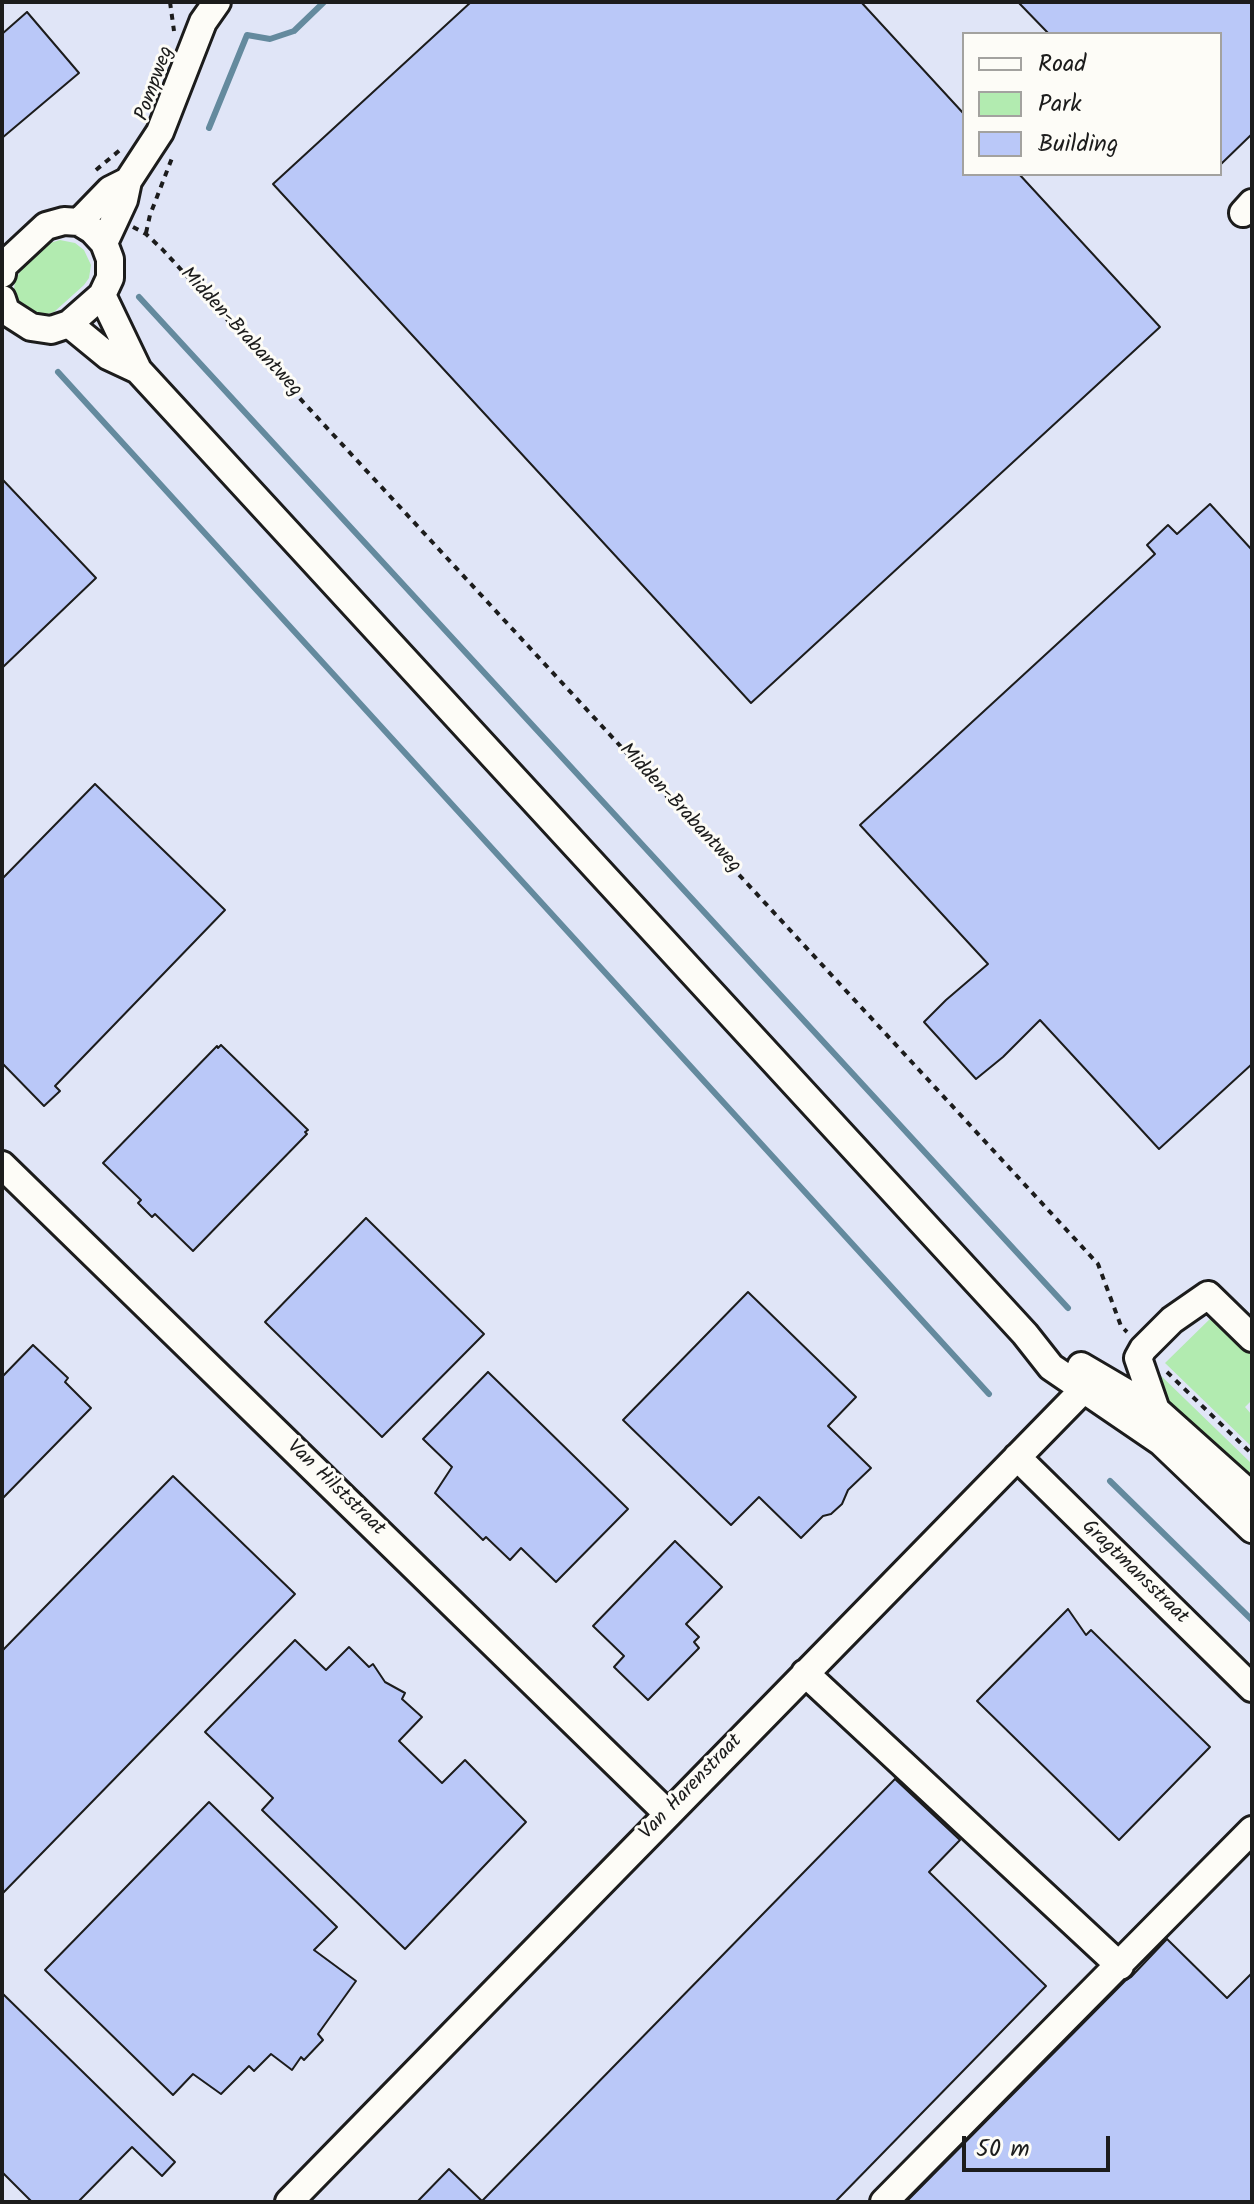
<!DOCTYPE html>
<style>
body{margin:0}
#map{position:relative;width:1254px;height:2204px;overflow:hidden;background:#f0f2f7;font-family:Kalam,sans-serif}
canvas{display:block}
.frame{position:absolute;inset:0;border:4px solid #1c1c1c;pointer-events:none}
.legend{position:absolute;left:962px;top:32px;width:260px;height:144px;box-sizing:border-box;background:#fdfcf7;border:2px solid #a3a29f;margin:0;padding:10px 14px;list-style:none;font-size:24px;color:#1c1c1c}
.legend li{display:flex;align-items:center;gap:16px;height:40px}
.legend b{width:40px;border:2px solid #a3a29f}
.scale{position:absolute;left:962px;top:2136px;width:148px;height:36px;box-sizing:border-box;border:4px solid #1c1c1c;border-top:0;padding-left:10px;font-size:24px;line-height:28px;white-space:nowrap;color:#1c1c1c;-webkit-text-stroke:6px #fdfcf7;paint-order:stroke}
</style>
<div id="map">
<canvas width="1254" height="2204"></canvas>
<div class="frame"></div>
<ul class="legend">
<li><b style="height:10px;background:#fdfcf7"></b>Road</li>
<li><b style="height:22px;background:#b2ebb0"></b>Park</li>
<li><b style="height:22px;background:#bac8f8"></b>Building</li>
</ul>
<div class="scale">50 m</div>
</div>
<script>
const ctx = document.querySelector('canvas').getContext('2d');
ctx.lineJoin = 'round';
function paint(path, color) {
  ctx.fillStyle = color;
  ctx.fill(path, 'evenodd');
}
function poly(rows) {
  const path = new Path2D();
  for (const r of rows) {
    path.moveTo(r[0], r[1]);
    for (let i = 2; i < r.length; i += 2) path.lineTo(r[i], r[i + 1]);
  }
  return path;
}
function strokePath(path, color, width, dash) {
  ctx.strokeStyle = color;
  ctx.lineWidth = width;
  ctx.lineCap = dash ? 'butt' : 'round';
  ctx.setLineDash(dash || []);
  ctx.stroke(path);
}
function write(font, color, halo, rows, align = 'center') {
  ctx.font = font + ' Kalam,sans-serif';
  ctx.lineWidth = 6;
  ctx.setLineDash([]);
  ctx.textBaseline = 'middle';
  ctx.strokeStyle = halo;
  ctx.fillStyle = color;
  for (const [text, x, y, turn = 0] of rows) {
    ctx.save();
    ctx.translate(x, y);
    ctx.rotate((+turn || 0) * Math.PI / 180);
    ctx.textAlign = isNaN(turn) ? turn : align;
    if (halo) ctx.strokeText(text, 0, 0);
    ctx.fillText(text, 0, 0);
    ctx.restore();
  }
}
const built = poly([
 [2,2,1252,2,1252,2202,2,2202],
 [964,34,1220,34,1220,174,964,174]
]);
const green = poly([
 [60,240,75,243,84,250,91,265,89,278,84,285,54,312,44,315,33,314,22,308,18,303,14,289,15,281,22,268,50,243],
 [1215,1314,1252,1351,1252,1400,1245,1407,1252,1415,1252,1447,1165,1363],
 [1154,1369,1252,1464,1252,1488,1152,1391]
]);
const stream = poly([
 [209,128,247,35,270,39,294,31,324,2],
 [139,297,1068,1308],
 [58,372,989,1394],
 [1110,1481,1252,1620]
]);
const building = poly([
 [471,2,861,2,964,114,964,174,1019,174,1160,327,751,703,273,184,471,2],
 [1018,2,1252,2,1252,134,1220,165,1220,34,1049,34,1018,2],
 [27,12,79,73,2,138,2,34,27,12],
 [2,479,96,578,2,668,2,479],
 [1210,504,1252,550,1252,1064,1159,1149,1040,1020,1003,1057,976,1079,924,1022,946,1000,988,964,860,825,1155,554,1147,545,1168,525,1177,534,1210,504],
 [95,784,225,910,55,1086,60,1091,44,1106,2,1063,2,879,95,784],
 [221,1045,308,1130,305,1132,307,1134,193,1251,155,1214,152,1217,138,1203,141,1200,103,1163,217,1046,218,1048,221,1045],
 [366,1218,484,1334,382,1437,265,1322,366,1218],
 [748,1292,856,1397,828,1426,871,1468,848,1490,842,1504,831,1514,823,1516,801,1538,759,1497,731,1525,623,1420,748,1292],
 [33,1345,68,1378,65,1382,91,1408,2,1499,2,1377,33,1345],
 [488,1372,628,1509,556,1582,521,1548,510,1560,486,1537,483,1540,435,1493,452,1467,423,1439,488,1372],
 [173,1476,295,1594,2,1894,2,1651,173,1476],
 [675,1541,722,1587,686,1624,699,1637,694,1642,699,1648,648,1700,614,1667,624,1656,593,1626,675,1541],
 [1068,1609,1086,1635,1091,1630,1210,1747,1119,1840,977,1701,1068,1609],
 [295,1640,326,1670,349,1647,369,1667,373,1664,385,1682,405,1693,402,1699,422,1717,399,1741,442,1783,465,1760,526,1822,405,1949,262,1810,273,1798,205,1732,295,1640],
 [895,1779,960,1840,929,1872,1046,1986,835,2202,417,2202,449,2169,482,2201,895,1779],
 [209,1802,337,1927,314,1950,356,1981,318,2034,323,2040,304,2060,301,2057,292,2070,271,2054,254,2071,249,2066,221,2094,193,2074,173,2095,45,1970,209,1802],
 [1167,1939,1227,1998,1252,1973,1252,2202,906,2202,1125,1981,1131,1977,1167,1939],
 [2,1993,175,2162,162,2176,132,2147,78,2202,32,2202,2,2172,2,1993]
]);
const path = poly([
 [170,2,174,31],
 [96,170,120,150],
 [133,227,146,234,162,249,1098,1264,1121,1326,1127,1332],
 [146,233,150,215,172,158],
 [1167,1372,1252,1454]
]);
const minor = poly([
 [1243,213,1252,203],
 [79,222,110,190,128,181],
 [104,243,124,200,128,181,160,132,203,22,217,2],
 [2,274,3,266,46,226,64,221,79,222,92,230,104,243,110,259,110,278,102,295,69,324,51,330,31,327,6,311,2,299],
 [102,295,138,370,1025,1334,1051,1367,1161,1442,1252,1529],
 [69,324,108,356,138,370],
 [2,1165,667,1813],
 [1081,1366,1156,1410,1252,1496],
 [1156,1410,1138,1358,1143,1349,1172,1320,1208,1295,1252,1338],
 [1017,1457,1252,1688],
 [805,1673,1120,1966],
 [289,2202,1083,1390,1094,1374],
 [884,2202,1252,1830]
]);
const streetNames = [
 ["Pompweg",156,84,-70],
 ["Midden-Brabantweg",240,333,47],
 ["Midden-Brabantweg",679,809,47],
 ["Van Hilststraat",335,1489,44],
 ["Gragtmansstraat",1134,1573,44],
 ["Van Harenstraat",692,1788,-46]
];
paint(built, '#e0e5f7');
paint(green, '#b2ebb0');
strokePath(stream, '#648a9e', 6);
paint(building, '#bac8f8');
strokePath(building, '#1c1c1c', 2);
strokePath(minor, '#1c1c1c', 32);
strokePath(path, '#1c1c1c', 4, [6, 6]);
strokePath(minor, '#fdfcf7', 26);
write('20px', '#1c1c1c', '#fdfcf7', streetNames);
</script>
